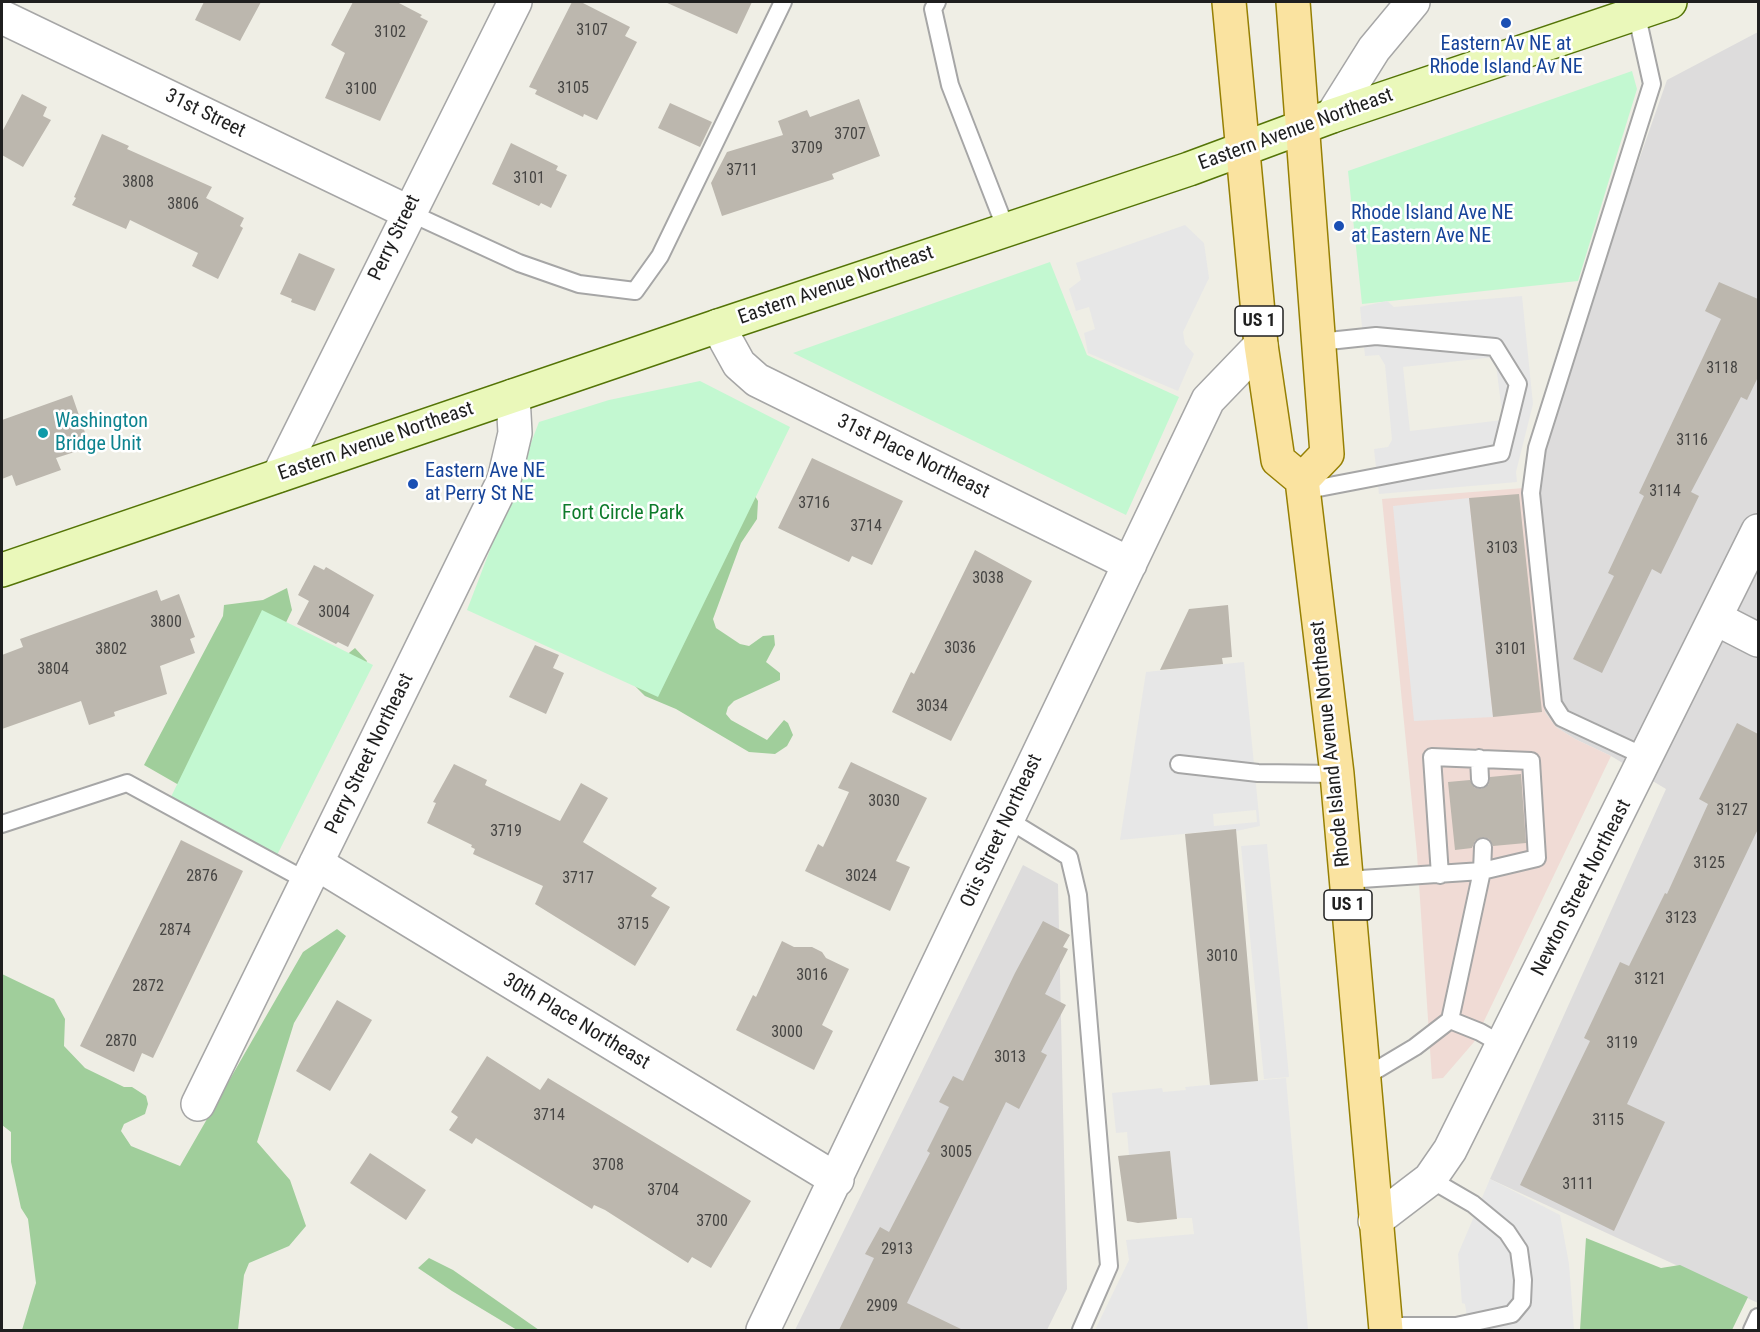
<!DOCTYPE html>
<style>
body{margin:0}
#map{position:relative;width:1760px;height:1332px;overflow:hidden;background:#efeee5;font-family:"Roboto Condensed",sans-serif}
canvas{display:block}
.frame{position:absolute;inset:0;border:3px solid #1f1f1f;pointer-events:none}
</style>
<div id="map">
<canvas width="1760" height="1332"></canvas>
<div class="frame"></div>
</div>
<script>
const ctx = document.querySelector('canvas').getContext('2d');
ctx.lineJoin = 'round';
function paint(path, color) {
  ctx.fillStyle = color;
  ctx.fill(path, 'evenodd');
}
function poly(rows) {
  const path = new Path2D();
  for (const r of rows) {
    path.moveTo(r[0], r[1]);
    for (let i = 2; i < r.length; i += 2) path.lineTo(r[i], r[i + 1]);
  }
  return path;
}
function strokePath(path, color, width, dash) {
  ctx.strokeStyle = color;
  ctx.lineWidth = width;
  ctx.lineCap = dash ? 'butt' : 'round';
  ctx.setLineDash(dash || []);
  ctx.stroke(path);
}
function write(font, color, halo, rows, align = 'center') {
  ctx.font = font + ' "Roboto Condensed",sans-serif';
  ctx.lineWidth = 5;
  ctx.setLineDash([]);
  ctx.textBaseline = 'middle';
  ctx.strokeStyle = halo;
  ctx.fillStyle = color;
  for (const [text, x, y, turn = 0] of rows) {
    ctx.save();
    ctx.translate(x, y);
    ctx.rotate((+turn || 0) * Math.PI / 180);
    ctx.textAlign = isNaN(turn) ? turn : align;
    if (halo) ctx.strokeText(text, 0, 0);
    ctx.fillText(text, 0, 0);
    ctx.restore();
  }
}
const residential = poly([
 [1758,32,1758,1303,1490,1179,1666,789,1611,756,1575,739,1556,727,1545,712,1524,488,1667,80],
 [1023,865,1058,884,1067,1289,1047,1330,795,1330]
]);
const commercial = poly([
 [1524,488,1545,712,1556,727,1575,739,1611,756,1474,1042,1443,1078,1432,1079,1417,854,1382,499]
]);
const forest = poly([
 [753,493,758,501,757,519,741,543,713,619,716,628,740,644,749,646,763,636,774,635,775,645,766,662,780,673,780,680,734,701,728,707,726,714,731,720,767,740,784,720,788,723,793,735,787,746,775,754,749,752,676,709,645,696,632,683],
 [287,588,292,610,261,675,339,661,355,648,367,661,283,835,205,800,144,765,223,616,224,605,263,600],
 [337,929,346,936,294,1023,257,1142,290,1180,306,1226,289,1246,249,1263,244,1275,238,1330,22,1330,36,1283,28,1219,21,1208,11,1162,11,1132,2,1125,2,974,54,999,65,1019,64,1046,85,1068,124,1087,132,1087,146,1096,148,1104,145,1114,124,1124,121,1131,131,1146,180,1166,303,952],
 [1586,1238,1661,1268,1680,1265,1748,1297,1732,1330,1580,1330],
 [429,1258,453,1270,539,1330,517,1330,452,1291,418,1268]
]);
const park = poly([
 [1632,71,1637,89,1578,281,1362,304,1348,171],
 [1050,262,1087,355,1179,397,1126,515,793,353],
 [700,381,790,427,658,697,467,610,539,422,609,400],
 [262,610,373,665,273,863,169,801]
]);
const parking = poly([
 [1185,225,1204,243,1209,278,1183,332,1185,344,1194,354,1178,391,1088,353,1084,333,1095,329,1089,307,1076,311,1069,289,1081,280,1076,263],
 [1522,296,1533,404,1516,472,1517,482,1379,494,1374,449,1388,447,1392,440,1385,365,1379,355,1365,356,1360,307,1387,301,1394,307],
 [1495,357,1503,420,1410,431,1403,367],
 [1469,498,1493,717,1414,721,1393,506],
 [1244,662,1260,826,1236,831,1235,829,1120,840,1146,672],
 [1256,810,1257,822,1214,826,1213,814],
 [1267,844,1289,1077,1264,1079,1241,846],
 [1286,1078,1308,1330,1095,1330,1129,1260,1126,1240,1194,1234,1192,1218,1177,1218,1170,1152,1129,1155,1127,1132,1116,1133,1112,1093,1162,1088,1163,1092,1186,1090,1185,1087],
 [1490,1179,1560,1215,1569,1264,1574,1330,1469,1330,1465,1304,1462,1303,1458,1254]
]);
const building = poly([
 [204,2,261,2,240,41,195,20],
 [353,2,397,2,422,15,420,17,428,21,380,121,325,98,345,53,331,45],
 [572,2,581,2,630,27,625,36,637,42,597,120,584,114,583,117,535,94,537,90,529,87],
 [665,2,752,2,737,34],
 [22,94,47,107,43,116,51,120,23,167,2,155,2,132],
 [859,99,880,156,832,174,834,179,722,216,711,183,727,152,783,135,778,121,807,110,810,117],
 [670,103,712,122,700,147,658,128],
 [102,134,129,146,127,149,212,187,206,198,244,218,240,226,243,228,218,279,192,266,198,253,130,220,126,229,72,205,76,198,74,197],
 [511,143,558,166,556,170,567,175,551,208,541,203,539,206,492,184],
 [299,253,335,269,315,311,291,302,292,299,280,294],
 [1719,282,1758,299,1758,377,1747,400,1741,397,1691,492,1699,496,1661,574,1652,569,1602,673,1573,659,1614,576,1608,573,1644,496,1639,493,1721,319,1705,311],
 [72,395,90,447,56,458,61,470,16,486,12,475,2,479,2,420],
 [812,458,903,501,872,565,852,556,849,562,778,528],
 [1519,494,1542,712,1493,717,1469,498],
 [975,550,1032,581,951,741,892,712,911,672,914,674],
 [314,565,324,570,326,567,374,595,348,647,338,642,336,644,297,624,309,601,298,595],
 [157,590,161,601,179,594,195,637,190,639,195,653,160,666,167,694,114,712,115,716,89,725,81,701,2,729,2,655,23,647,20,639],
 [1228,605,1232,657,1222,658,1223,664,1160,670,1189,609],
 [535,645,559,655,553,668,564,673,546,714,509,697],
 [1737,723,1758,734,1758,829,1627,1104,1665,1122,1614,1231,1520,1185,1590,1041,1584,1038,1620,962,1629,966,1665,893,1667,894,1708,804,1699,799],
 [851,762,927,798,896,861,910,867,890,911,805,871,818,844,823,847,849,792,838,788],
 [454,764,487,780,485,785,560,821,581,783,608,798,583,842,657,888,651,896,670,907,635,966,535,904,543,886,473,854,475,849,471,847,472,845,427,823,436,803,433,802],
 [1521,774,1526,843,1493,846,1489,839,1483,837,1475,841,1472,848,1455,850,1448,782,1470,780,1475,788,1481,789,1489,784,1490,777],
 [1236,829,1258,1081,1210,1085,1185,834],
 [181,840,243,871,153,1058,142,1053,134,1072,80,1046],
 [1043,921,1070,935,1063,947,1068,949,1045,994,1066,1005,1041,1052,1047,1055,1019,1109,1006,1102,907,1303,963,1330,839,1330,874,1258,865,1254,880,1227,889,1232,930,1153,927,1151,949,1107,939,1102,953,1076,963,1081,1015,973],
 [782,941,794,947,812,947,822,952,826,958,849,969,822,1025,833,1031,814,1070,736,1030,753,995,756,997],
 [337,1000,372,1020,330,1091,296,1071],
 [487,1056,540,1090,548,1078,751,1201,711,1268,692,1257,688,1263,605,1210,594,1205,592,1209,476,1138,472,1144,449,1130,458,1117,451,1112],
 [1170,1151,1177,1219,1138,1223,1127,1221,1118,1156],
 [370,1153,426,1190,406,1220,350,1183]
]);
const lane = poly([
 [937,2,933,9,950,85,1006,229],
 [1636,12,1652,84,1537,448,1531,493,1553,704,1562,718,1648,758],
 [408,212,519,263,579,284,635,291,660,256,783,2],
 [1303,491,1501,453,1518,384,1495,347,1376,336,1319,342],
 [1479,758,1480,779],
 [1179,764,1258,773,1337,774],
 [1007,819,1069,857,1078,895,1109,1266,1081,1330],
 [2,824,127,783,307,881],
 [1440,875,1432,757,1531,761,1537,858,1482,871,1450,1020],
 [1346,880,1482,871,1483,847],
 [1363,1078,1415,1047,1450,1020,1480,1032,1503,1045],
 [1386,1326,1456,1326,1512,1314,1522,1302,1523,1280,1519,1250,1507,1232,1473,1204,1430,1179],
 [1752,1330,1758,1317]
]);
const street = poly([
 [2,17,408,212],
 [1332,116,1374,49,1413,2],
 [718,326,739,364,757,380,1130,564],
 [279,475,515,2],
 [1717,619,1758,640],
 [316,863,837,1180],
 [198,1104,504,480,515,433,513,396],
 [1375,1221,1430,1179,1450,1150,1758,531],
 [763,1330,1208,400,1261,345]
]);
const secondary = poly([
 [2,570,718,326,1189,169,1332,116,1670,2]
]);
const primary = poly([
 [1229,2,1261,345,1278,460,1302,480,1337,774,1386,1330],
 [1293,2,1327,454,1302,480]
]);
const markers = [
 [1506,23,6,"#1a4fb4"],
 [1339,226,6,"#1a4fb4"],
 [43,433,6,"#0f9aa8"],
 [413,484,6,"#1a4fb4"]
];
const numberNames = [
 ["3107",592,31],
 ["3102",390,33],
 ["3105",573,89],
 ["3100",361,90],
 ["3707",850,135],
 ["3709",807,149],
 ["3711",742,171],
 ["3101",529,179],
 ["3808",138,183],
 ["3806",183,205],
 ["3118",1722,369],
 ["3116",1692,441],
 ["3114",1665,492],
 ["3716",814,504],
 ["3714",866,527],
 ["3103",1502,549],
 ["3038",988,579],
 ["3004",334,613],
 ["3800",166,623],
 ["3036",960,649],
 ["3802",111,650],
 ["3101",1511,650],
 ["3804",53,670],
 ["3034",932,707],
 ["3030",884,802],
 ["3127",1732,811],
 ["3719",506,832],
 ["3125",1709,864],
 ["2876",202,877],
 ["3024",861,877],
 ["3717",578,879],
 ["3123",1681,919],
 ["3715",633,925],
 ["2874",175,931],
 ["3010",1222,957],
 ["3016",812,976],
 ["3121",1650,980],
 ["2872",148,987],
 ["3000",787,1033],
 ["2870",121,1042],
 ["3119",1622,1044],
 ["3013",1010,1058],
 ["3714",549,1116],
 ["3115",1608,1121],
 ["3005",956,1153],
 ["3708",608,1166],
 ["3111",1578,1185],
 ["3704",663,1191],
 ["3700",712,1222],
 ["2913",897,1250],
 ["2909",882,1307]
];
const shields = [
 [1259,321,48],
 [1348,905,48]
];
const shieldNames = [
 ["US 1",1259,321],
 ["US 1",1348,905]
];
const transitNames = [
 ["Eastern Av NE at",1506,45,"center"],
 ["Rhode Island Av NE",1506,68,"center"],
 ["Rhode Island Ave NE",1351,214],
 ["at Eastern Ave NE",1351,237],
 ["Eastern Ave NE",425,472],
 ["at Perry St NE",425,495]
];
const streetNames = [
 ["31st Street",205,114,26],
 ["Eastern Avenue Northeast",1296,130,-20],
 ["Perry Street",395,238,-64],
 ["Eastern Avenue Northeast",836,286,-19],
 ["Eastern Avenue Northeast",376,442,-19],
 ["31st Place Northeast",913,457,26],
 ["Rhode Island Avenue Northeast",1331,744,-96],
 ["Perry Street Northeast",370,754,-64],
 ["Otis Street Northeast",1002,831,-65],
 ["Newton Street Northeast",1582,888,-63],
 ["30th Place Northeast",576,1022,31]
];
const cultureNames = [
 ["Washington",55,422],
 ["Bridge Unit",55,445]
];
const parkNames = [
 ["Fort Circle Park",623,514]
];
paint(residential, '#dddcdc');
paint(commercial, '#f0dbd5');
paint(forest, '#a0ce9b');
paint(park, '#c3f8d1');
paint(parking, '#e7e7e7');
paint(building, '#bcb7ae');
strokePath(lane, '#a6a6a6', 20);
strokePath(street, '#a6a6a6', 36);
strokePath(secondary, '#547407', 36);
strokePath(primary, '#968004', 36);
strokePath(lane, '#fff', 16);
strokePath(street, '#fff', 33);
strokePath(secondary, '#eaf8ba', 33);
strokePath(primary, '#fae3a0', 33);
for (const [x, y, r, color] of markers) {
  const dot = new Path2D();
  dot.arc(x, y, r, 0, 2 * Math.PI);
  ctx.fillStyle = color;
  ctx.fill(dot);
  strokePath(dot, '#fff', 2);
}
write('16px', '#464543', null, numberNames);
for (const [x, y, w] of shields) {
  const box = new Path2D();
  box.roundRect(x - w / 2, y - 15, w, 30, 4.5);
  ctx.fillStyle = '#fff';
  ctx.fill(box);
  strokePath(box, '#1f1f1f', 1.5);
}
write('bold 18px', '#1f1f1f', null, shieldNames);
write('20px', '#164399', '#fff', transitNames, 'left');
write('20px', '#1f1f1f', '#fff', streetNames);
write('20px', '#0d838f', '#fff', cultureNames, 'left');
write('20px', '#0e7b2b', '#fff', parkNames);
</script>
